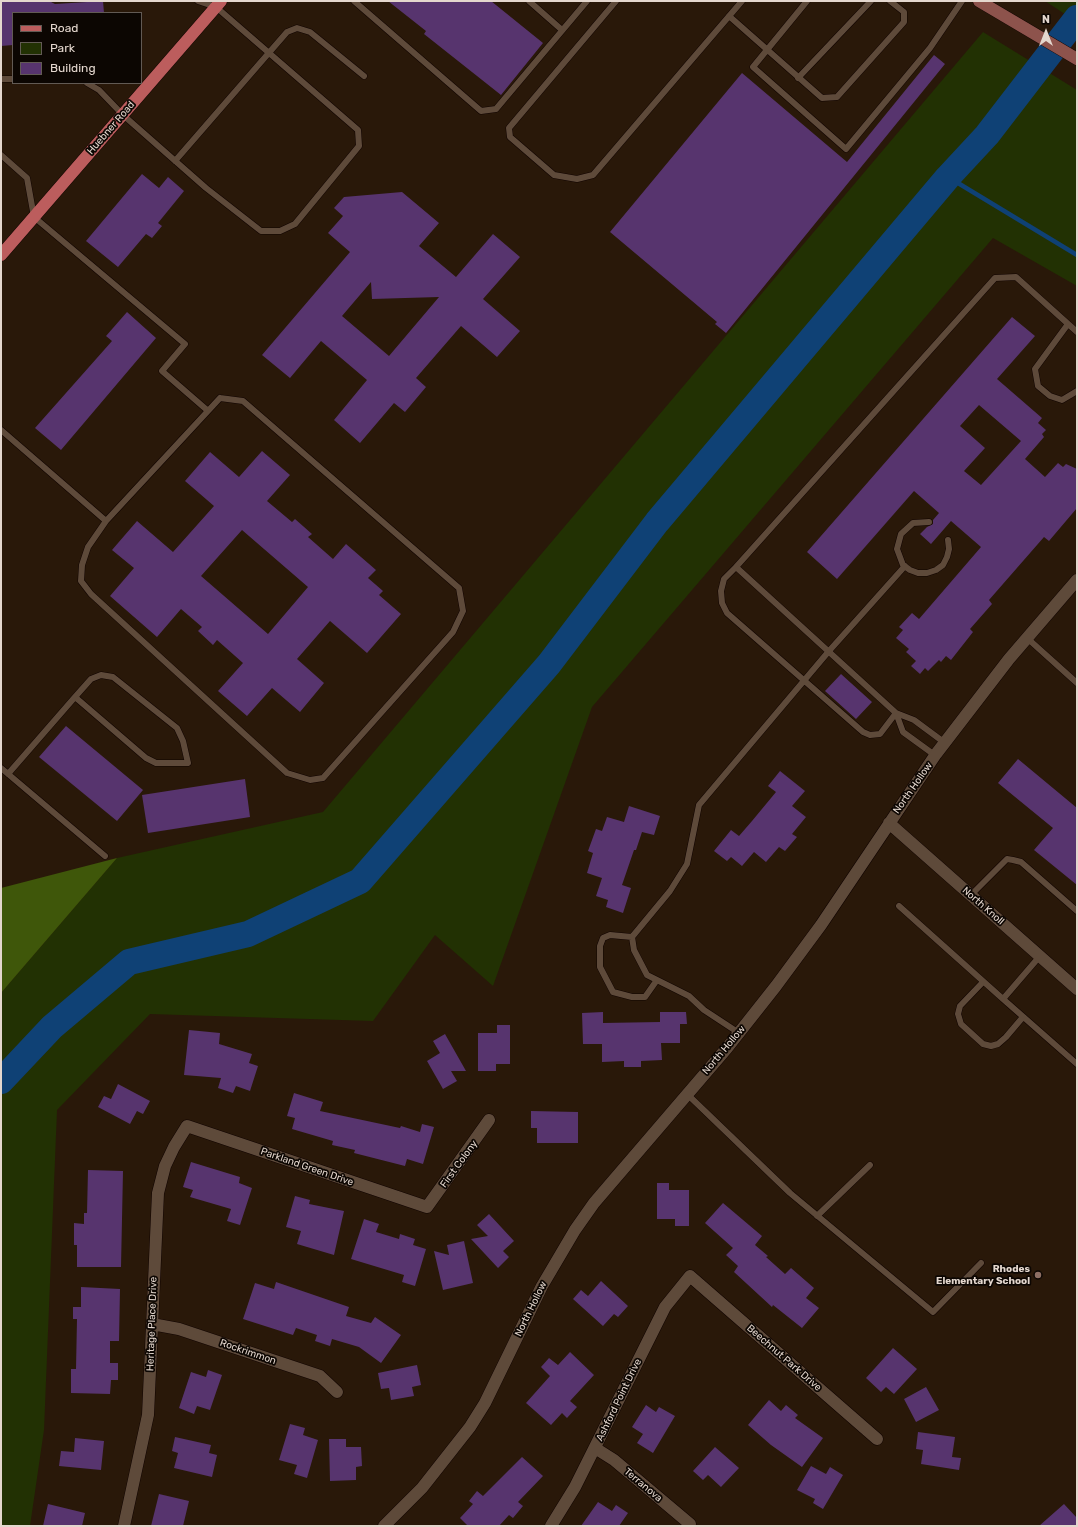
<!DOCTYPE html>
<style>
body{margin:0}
#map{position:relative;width:1078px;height:1527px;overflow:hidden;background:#291809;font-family:Rubik,sans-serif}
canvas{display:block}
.frame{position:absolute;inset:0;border:2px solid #e4d7ce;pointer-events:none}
.legend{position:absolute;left:12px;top:12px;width:130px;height:72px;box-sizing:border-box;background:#0c0602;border:1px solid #625a54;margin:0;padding:5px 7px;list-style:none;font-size:12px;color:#e4d7ce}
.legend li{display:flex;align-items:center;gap:8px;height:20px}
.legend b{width:20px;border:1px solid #625a54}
.north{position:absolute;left:1026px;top:12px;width:40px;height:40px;-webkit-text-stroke:3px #0c0602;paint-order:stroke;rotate:0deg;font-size:11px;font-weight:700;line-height:16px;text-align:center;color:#e4d7ce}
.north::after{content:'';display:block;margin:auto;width:14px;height:18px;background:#e4d7ce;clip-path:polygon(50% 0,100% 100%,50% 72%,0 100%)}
</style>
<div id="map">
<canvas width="1078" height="1527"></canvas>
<div class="frame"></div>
<ul class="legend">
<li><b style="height:5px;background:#bc5d5d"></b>Road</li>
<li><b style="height:11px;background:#223103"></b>Park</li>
<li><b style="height:11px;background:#57346e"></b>Building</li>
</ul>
<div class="north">N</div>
</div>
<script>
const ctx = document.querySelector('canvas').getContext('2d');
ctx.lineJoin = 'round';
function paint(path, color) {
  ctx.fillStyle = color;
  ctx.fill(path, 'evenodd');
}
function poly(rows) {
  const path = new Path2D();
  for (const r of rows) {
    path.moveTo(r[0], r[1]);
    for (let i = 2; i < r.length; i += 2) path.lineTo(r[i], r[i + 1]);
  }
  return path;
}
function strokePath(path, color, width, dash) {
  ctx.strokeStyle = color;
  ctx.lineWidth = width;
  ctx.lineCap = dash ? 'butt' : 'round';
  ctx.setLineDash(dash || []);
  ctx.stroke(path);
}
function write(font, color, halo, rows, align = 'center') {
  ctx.font = font + ' Rubik,sans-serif';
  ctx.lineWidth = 3.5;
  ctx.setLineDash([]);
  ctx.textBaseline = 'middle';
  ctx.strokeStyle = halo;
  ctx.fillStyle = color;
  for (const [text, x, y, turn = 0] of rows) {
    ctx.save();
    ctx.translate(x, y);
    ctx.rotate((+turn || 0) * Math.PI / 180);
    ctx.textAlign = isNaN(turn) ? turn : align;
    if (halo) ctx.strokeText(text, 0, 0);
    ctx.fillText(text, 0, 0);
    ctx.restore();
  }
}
const green = poly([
 [1045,1,1077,1,1077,22],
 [983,32,1077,90,1077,286,993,238,592,707,493,986,435,935,373,1021,150,1014,57,1110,44,1430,30,1526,1,1526,1,993,117,858,323,812]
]);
const forest = poly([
 [117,858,1,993,1,888]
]);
const stream = poly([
 [948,177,1077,255]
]);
const river = poly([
 [1,1081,52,1027,129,962,248,934,360,881,549,664,657,522,948,177,987,135,1077,18]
]);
const building = poly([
 [1,1,49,1,55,4,103,1,104,13,13,13,13,45,1,46],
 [388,1,491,1,543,43,501,95,424,34,426,31],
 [934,55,945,64,726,333,715,324,717,322,610,232,742,73,847,162],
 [142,174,159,188,168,177,184,191,158,223,162,226,152,238,146,234,118,267,86,241],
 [402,192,439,223,419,246,456,277,493,234,520,257,483,299,520,331,497,357,461,326,416,378,426,387,405,412,394,403,360,443,334,420,367,380,321,341,290,378,262,355,350,252,328,233,343,216,334,208,344,197],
 [371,282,372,299,439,297,389,356,342,316],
 [127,312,156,338,61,450,35,428,112,341,106,336],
 [1012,317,1035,336,997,379,1042,418,1038,423,1046,430,1042,434,1044,437,1025,459,1045,477,1058,463,1063,467,1066,464,1077,469,1077,508,1049,541,1044,537,989,600,992,604,970,629,973,632,951,660,946,656,941,662,939,660,928,671,925,668,920,674,911,666,916,661,906,652,909,649,896,638,903,630,899,627,912,613,919,619,981,547,951,521,931,544,920,534,927,527,933,524,933,520,939,513,914,491,837,579,807,552],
 [979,405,1021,441,981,485,964,471,985,448,960,426],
 [262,451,290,475,267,501,292,522,295,519,312,534,308,537,333,559,346,544,376,570,368,578,383,591,379,595,401,614,367,653,330,621,297,659,324,683,300,712,272,688,247,716,218,691,243,663,217,640,213,645,198,631,202,627,181,609,157,637,110,596,134,568,112,550,137,521,173,552,214,506,185,481,210,452,239,477],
 [242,530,308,587,268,634,201,576],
 [841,674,872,702,856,719,825,691],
 [66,726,143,790,117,821,39,757],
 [1018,759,1077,808,1077,885,1034,850,1053,828,998,783],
 [780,771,805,791,792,806,806,817,792,834,797,837,785,851,779,847,766,862,754,852,742,866,731,857,727,861,714,851,731,830,739,836,752,821,776,792,768,786],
 [245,779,250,817,148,833,142,795],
 [629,806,660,816,654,835,642,832,636,850,634,850,622,885,631,888,623,913,606,907,608,900,596,896,602,878,587,873,593,853,588,851,596,829,602,831,607,817,624,822],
 [603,1012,603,1023,660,1022,660,1012,686,1012,687,1024,680,1024,680,1043,661,1043,662,1060,641,1061,641,1067,624,1067,624,1061,602,1062,602,1044,583,1044,582,1013],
 [497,1025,510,1025,510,1064,496,1064,496,1071,478,1071,478,1033,497,1033],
 [189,1030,220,1033,219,1044,252,1054,249,1063,258,1066,250,1091,236,1086,233,1093,218,1088,221,1078,184,1075],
 [445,1034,466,1071,451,1071,457,1081,443,1089,427,1061,440,1053,433,1041],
 [118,1084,150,1101,143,1114,137,1111,130,1124,98,1107,104,1096,111,1099],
 [294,1093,323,1102,320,1111,400,1128,401,1126,420,1132,422,1124,434,1127,423,1164,407,1159,405,1166,354,1153,355,1150,332,1145,333,1141,292,1129,295,1118,287,1116],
 [531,1111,578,1112,578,1143,537,1143,537,1128,531,1128],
 [191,1162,240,1177,239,1183,252,1188,240,1225,227,1221,231,1209,190,1197,193,1190,183,1187],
 [88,1170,123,1171,121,1267,77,1267,77,1245,74,1245,74,1223,84,1224,84,1213,87,1213],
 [657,1183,669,1183,669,1190,689,1190,689,1226,675,1226,675,1219,657,1219],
 [295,1196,310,1200,309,1204,344,1211,334,1255,297,1244,301,1231,286,1227],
 [723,1203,762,1236,755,1245,768,1256,766,1257,785,1274,791,1268,814,1288,806,1298,819,1308,802,1328,773,1305,772,1307,734,1272,738,1266,726,1255,733,1248,705,1223],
 [489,1214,514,1241,503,1251,509,1257,498,1268,471,1239,488,1236,477,1225],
 [364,1219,379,1224,376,1232,399,1239,400,1234,415,1239,413,1245,426,1249,415,1286,402,1282,404,1275,351,1259],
 [464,1241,473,1283,443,1290,434,1251,449,1255,447,1245],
 [601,1281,628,1306,618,1317,614,1314,603,1326,573,1299,581,1290,588,1296],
 [276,1282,349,1307,346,1316,371,1323,375,1317,401,1335,381,1363,359,1347,332,1339,330,1346,315,1341,317,1335,296,1328,293,1335,243,1319,255,1283,274,1289],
 [81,1287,120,1289,119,1341,110,1341,110,1363,118,1363,118,1380,111,1380,110,1394,71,1393,71,1369,76,1369,77,1319,73,1319,73,1307,81,1307],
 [893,1348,917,1369,894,1394,886,1387,881,1392,866,1378],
 [570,1352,594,1375,570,1401,577,1407,567,1418,562,1413,551,1425,526,1403,550,1376,541,1367,549,1358,558,1365],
 [417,1365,421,1385,412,1387,414,1396,391,1400,389,1388,381,1389,378,1373],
 [208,1370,222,1375,210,1410,197,1406,194,1414,179,1408,191,1372,206,1377],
 [926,1387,939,1410,916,1422,904,1399],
 [769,1400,781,1411,786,1405,798,1415,795,1418,823,1438,802,1467,771,1445,748,1425],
 [646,1405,656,1412,659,1407,675,1416,653,1453,637,1443,643,1434,632,1427],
 [290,1424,305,1428,303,1435,318,1440,307,1478,294,1474,297,1465,279,1460],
 [918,1432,955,1437,952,1457,961,1458,959,1470,921,1464,923,1450,916,1449],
 [175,1437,211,1445,209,1453,217,1455,212,1477,174,1468,178,1453,172,1451],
 [75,1438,104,1441,101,1470,59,1466,61,1451,74,1452],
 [329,1439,346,1439,346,1447,361,1447,362,1466,356,1467,356,1480,330,1481],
 [715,1447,739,1468,721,1487,708,1475,703,1480,693,1471],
 [522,1457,543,1476,518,1502,523,1506,513,1518,509,1515,499,1526,468,1526,460,1518,473,1504,469,1501,477,1491,483,1496],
 [811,1466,826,1474,830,1467,843,1475,823,1509,813,1503,815,1499,797,1490],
 [159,1494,189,1501,183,1526,151,1526],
 [598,1502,612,1511,616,1505,628,1513,619,1526,581,1526],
 [48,1504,85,1513,82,1526,43,1526],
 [1064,1504,1077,1518,1077,1526,1039,1526]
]);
const lane = poly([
 [354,1,481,111,496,109,587,1],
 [529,1,562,30],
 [616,1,509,128,510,137,554,175,577,179,593,175,742,1],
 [807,1,753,67,846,149,930,48,962,1],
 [729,16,822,98,837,97,904,22,904,12,890,1],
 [798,78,871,1],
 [1,79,13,79],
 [87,83,99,90,123,115,206,188,261,231,280,231,295,224,359,146,358,130,216,7,198,1],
 [1,155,27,178,34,217,185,344,162,371,207,410],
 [175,161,287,32,297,28,310,32,364,76],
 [1068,324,1035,369,1038,386,1050,396,1062,400,1077,391],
 [220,398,243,401,459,588,463,611,453,632,323,778,310,780,287,773,91,594,81,581,82,565,88,547,106,521,220,398],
 [1,430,106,521],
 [929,522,913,523,901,534,897,549,903,565,910,570,918,573,927,573,936,570,943,565,947,557,949,549,948,540],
 [736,567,724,579,721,591,722,603,727,613,863,732,870,735,880,734,896,713],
 [1027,638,1077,683],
 [896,713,903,732,936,756],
 [945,743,914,720,896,713,736,567,995,278,1016,277,1077,332],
 [1,768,105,856],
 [8,774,75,697,91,679,101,675,113,677,177,728,183,741,188,763,156,763,146,758,75,697],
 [971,895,1007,859,1013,860,1021,862,1077,911],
 [899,906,1003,999,1040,956],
 [632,937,610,935,603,938,600,946,600,967,613,992,632,997,645,997,657,980],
 [983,982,960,1006,958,1014,961,1024,983,1044,991,1046,998,1044,1006,1037,1023,1017],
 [1003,999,1077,1064],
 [739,1033,704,1010,689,996,647,975,634,950,632,937,670,891,687,864,699,805,829,651,905,566],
 [687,1094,790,1193,933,1312,981,1263],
 [817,1216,870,1165]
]);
const street = poly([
 [889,823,1077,989],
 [152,1324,179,1329,320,1376,337,1392],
 [595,1448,614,1460,690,1524],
 [124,1526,148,1415,158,1193,165,1166,174,1147,187,1126,427,1207,489,1120],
 [384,1526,422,1488,470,1427,485,1403,542,1286,575,1230,594,1203,727,1048,776,986,821,925,936,754,1009,659,1077,580],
 [551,1526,575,1487,665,1307,690,1276,877,1439]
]);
const secondary = poly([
 [979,1,1077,59]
]);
const primary = poly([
 [1,255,221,1]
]);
const markers = [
 [1038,1275,4,"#8d6e63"]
];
const streetNames = [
 ["Huebner Road",111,128,-49],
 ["North Hollow",913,788,-55],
 ["North Knoll",983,906,41],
 ["North Hollow",724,1050,-50],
 ["First Colony",459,1164,-54],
 ["Parkland Green Drive",307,1167,19],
 ["North Hollow",531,1309,-64],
 ["Heritage Place Drive",152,1324,-88],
 ["Rockrimmon",248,1352,19],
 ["Beechnut Park Drive",784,1358,41],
 ["Ashford Point Drive",619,1400,-64],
 ["Terranova",643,1485,40]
];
const poiNames = [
 ["Rhodes",1030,1269],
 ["Elementary School",1030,1281]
];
paint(green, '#223103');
paint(forest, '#3f570a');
strokePath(stream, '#0f4175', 4.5);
strokePath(river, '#0f4175', 26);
paint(building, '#57346e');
strokePath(lane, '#110400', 7);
strokePath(street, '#110400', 13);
strokePath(secondary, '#110400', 13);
strokePath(primary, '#110400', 13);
strokePath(lane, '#5e4a3a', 6);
strokePath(street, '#5e4a3a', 12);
strokePath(secondary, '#8d534c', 12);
strokePath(primary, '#bc5d5d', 12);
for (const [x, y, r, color] of markers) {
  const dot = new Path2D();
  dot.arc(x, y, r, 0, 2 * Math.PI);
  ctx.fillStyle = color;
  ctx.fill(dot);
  strokePath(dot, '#0c0602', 1.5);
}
write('10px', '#e4d7ce', '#0c0602', streetNames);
write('bold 10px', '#e4d7ce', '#0c0602', poiNames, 'right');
</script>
